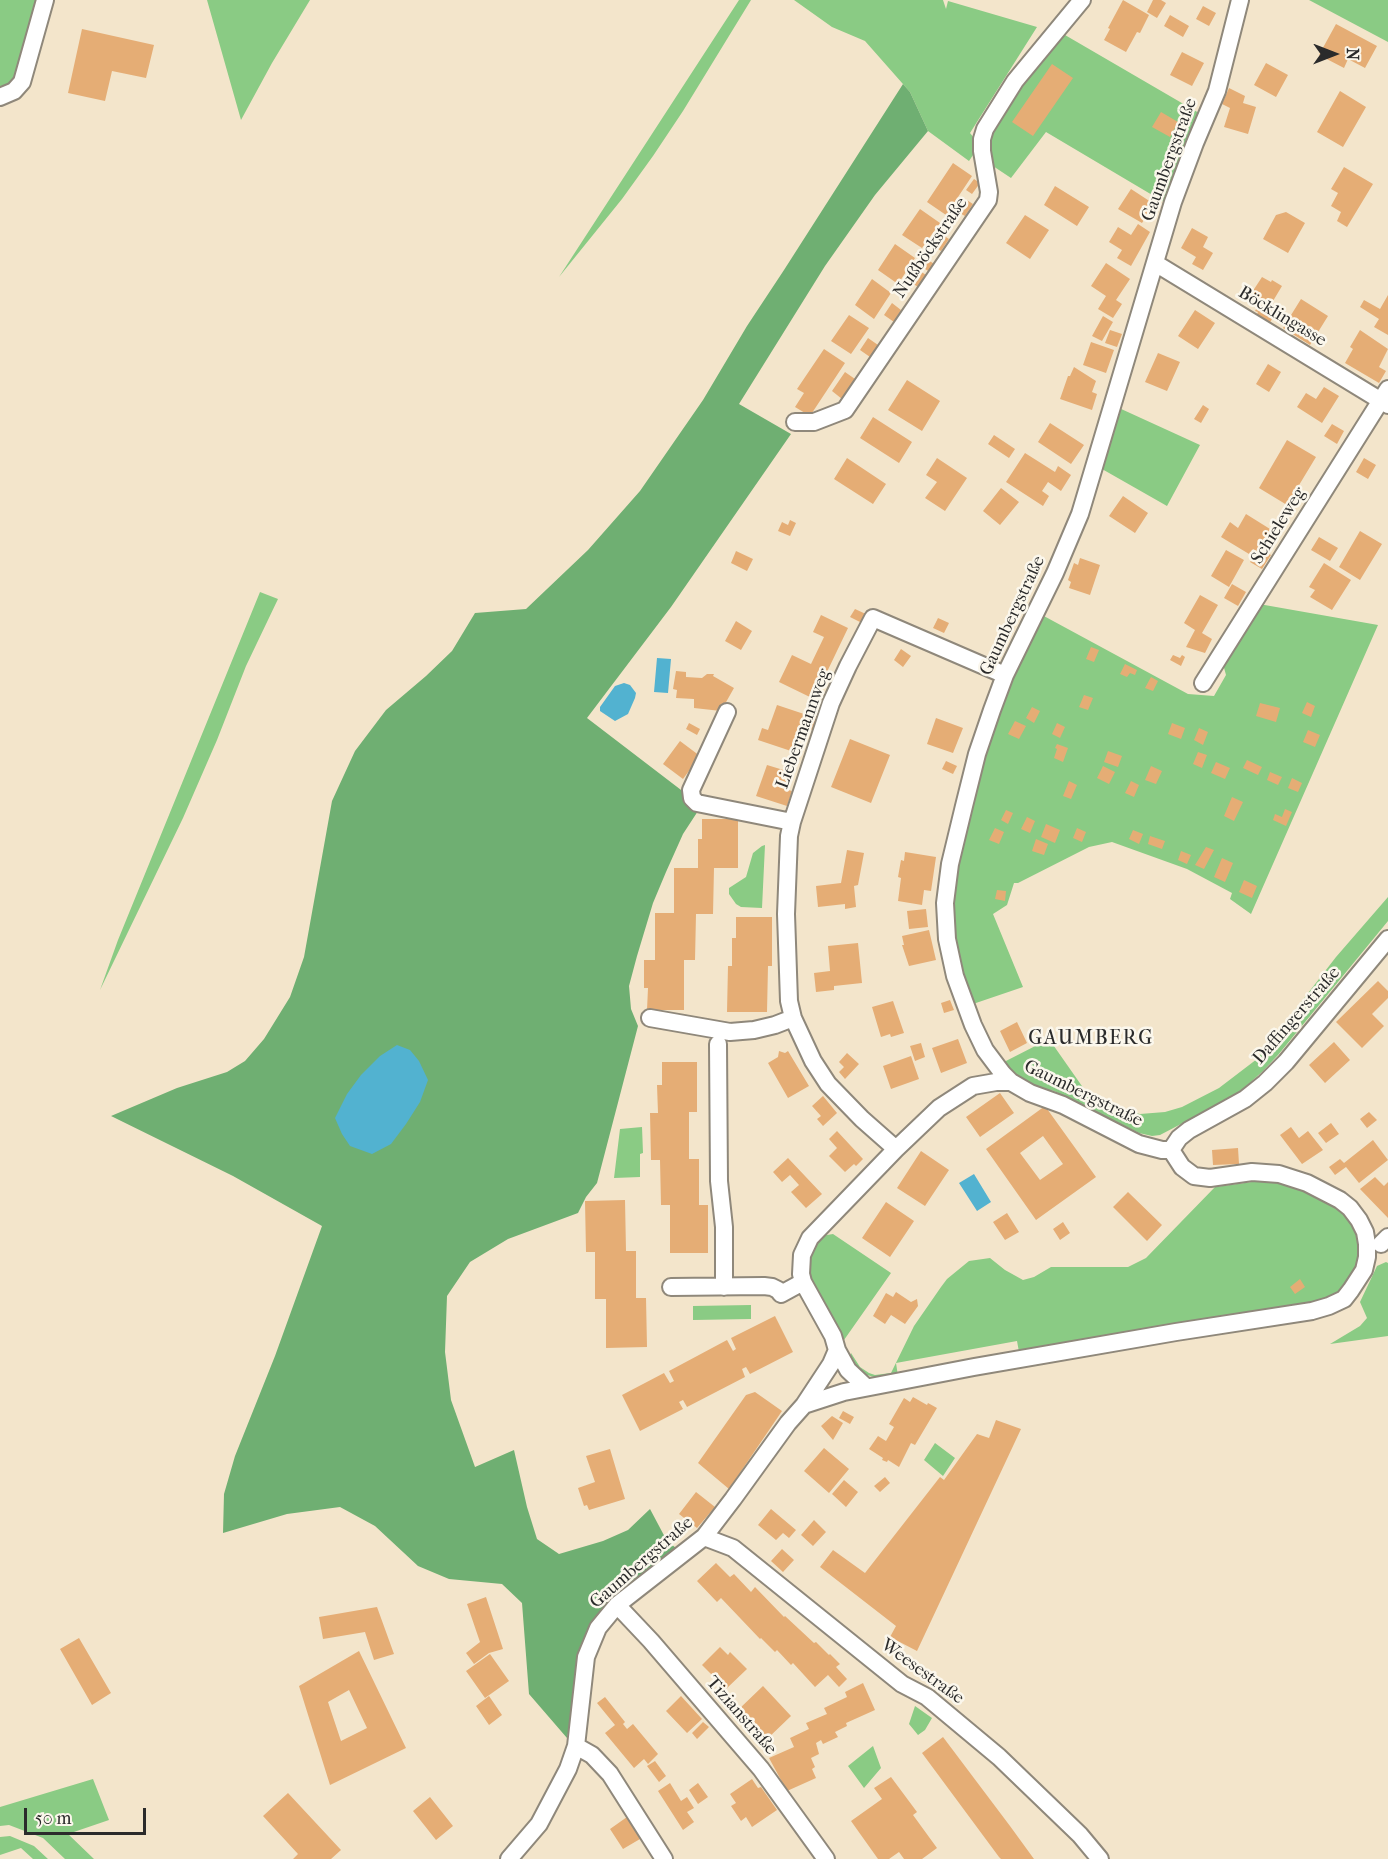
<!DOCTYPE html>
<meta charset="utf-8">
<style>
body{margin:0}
#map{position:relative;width:1388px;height:1859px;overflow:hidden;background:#f3e5cb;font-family:"IM FELL French Canon",serif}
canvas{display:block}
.north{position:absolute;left:1304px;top:24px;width:60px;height:60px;-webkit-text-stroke:4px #fbf7ec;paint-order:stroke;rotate:90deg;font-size:16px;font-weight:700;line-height:24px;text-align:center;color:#2b2b2b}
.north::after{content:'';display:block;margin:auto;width:21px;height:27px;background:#2b2b2b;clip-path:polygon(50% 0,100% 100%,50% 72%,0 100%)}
.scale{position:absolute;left:24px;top:1808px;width:122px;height:27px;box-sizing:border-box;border:3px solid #2b2b2b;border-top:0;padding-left:8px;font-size:18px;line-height:21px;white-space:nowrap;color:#2b2b2b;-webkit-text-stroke:4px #fbf7ec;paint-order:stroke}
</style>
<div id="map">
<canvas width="1388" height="1859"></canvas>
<div class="north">N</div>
<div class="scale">50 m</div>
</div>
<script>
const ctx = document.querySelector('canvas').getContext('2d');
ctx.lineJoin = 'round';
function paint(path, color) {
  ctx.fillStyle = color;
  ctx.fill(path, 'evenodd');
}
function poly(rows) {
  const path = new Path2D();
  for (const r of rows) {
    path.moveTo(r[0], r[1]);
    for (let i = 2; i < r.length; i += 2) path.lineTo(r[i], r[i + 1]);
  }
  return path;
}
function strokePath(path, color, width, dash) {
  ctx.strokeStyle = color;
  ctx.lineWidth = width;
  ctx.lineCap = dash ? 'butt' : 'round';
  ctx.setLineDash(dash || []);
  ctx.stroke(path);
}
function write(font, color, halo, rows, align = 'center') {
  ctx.font = font + ' "IM FELL French Canon",serif';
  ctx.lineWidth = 5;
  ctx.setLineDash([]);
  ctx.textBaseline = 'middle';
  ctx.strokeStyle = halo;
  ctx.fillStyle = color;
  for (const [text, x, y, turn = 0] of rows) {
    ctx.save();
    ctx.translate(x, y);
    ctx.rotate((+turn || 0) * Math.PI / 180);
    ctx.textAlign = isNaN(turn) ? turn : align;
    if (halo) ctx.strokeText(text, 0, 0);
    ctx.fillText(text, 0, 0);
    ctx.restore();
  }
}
const green = poly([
 [0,0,38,0,14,81,0,90],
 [207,0,310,0,272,63,241,120],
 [739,0,751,0,683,111,653,156,622,199,559,277],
 [794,0,943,0,946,9,948,1,1037,27,970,133,974,138,975,152,969,161,928,131,910,92,865,41,832,27],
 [1309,0,1388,0,1388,42],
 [1065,35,1199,113,1180,159,1164,202,1046,132,1011,178,993,166,988,140,1021,85],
 [1119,408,1200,445,1167,506,1102,469],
 [260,592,278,599,246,666,217,740,183,818,100,990,118,940],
 [1259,604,1378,625,1251,914,1230,899,1232,893,1187,869,1112,842,1089,847,1018,883,1014,883,1007,905,993,914,1023,987,973,1004,962,972,954,934,953,902,958,864,967,821,991,737,1012,679,1042,615,1188,694,1214,696,1226,675,1223,664],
 [765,845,762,908,741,907,736,904,729,894,729,888,746,877,753,853,762,846],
 [1388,897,1388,921,1278,1055,1263,1071,1243,1089,1223,1102,1160,1135,1152,1136,1139,1133,1054,1091,1045,1089,1044,1092,1017,1078,1002,1063,1049,1039,1084,1089,1102,1101,1117,1109,1140,1114,1165,1112,1182,1107,1219,1088,1257,1059,1336,957],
 [642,1127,643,1153,640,1154,640,1177,614,1178,620,1129],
 [1259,1181,1280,1182,1305,1190,1332,1204,1349,1218,1359,1237,1360,1256,1357,1269,1347,1285,1333,1297,1308,1305,1019,1352,1017,1341,896,1363,898,1376,880,1379,864,1374,850,1358,851,1353,860,1367,869,1373,875,1375,891,1373,914,1326,941,1287,947,1279,969,1261,990,1258,1005,1270,1023,1280,1034,1277,1051,1267,1128,1267,1146,1258,1215,1187],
 [833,1234,891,1273,844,1340,814,1289,809,1271,809,1258,814,1245,821,1236],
 [1386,1262,1388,1263,1388,1336,1330,1344,1360,1326,1367,1318,1360,1302,1377,1266],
 [751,1305,751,1319,693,1320,693,1306],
 [935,1443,955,1458,943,1476,924,1460],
 [915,1706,932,1718,925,1730,918,1735,909,1724],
 [873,1746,881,1768,864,1788,848,1766],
 [93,1779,109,1820,68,1834,94,1859,65,1859,43,1838,9,1825,0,1826,0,1807],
 [10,1836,34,1846,48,1859,33,1859,21,1848,0,1855,0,1837]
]);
const forest = poly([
 [903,84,910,92,928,131,875,195,825,266,739,404,791,434,671,607,587,718,685,793,698,811,683,834,666,872,653,903,637,956,629,986,631,1009,638,1026,597,1183,586,1197,578,1213,508,1239,470,1262,447,1296,445,1352,451,1400,475,1467,514,1450,527,1507,537,1539,559,1554,603,1541,628,1530,650,1509,667,1541,680,1551,618,1600,583,1658,567,1738,529,1694,522,1603,502,1584,449,1579,418,1566,375,1526,340,1507,287,1514,223,1533,224,1494,235,1456,275,1356,322,1226,233,1176,111,1116,177,1088,227,1072,245,1061,264,1039,290,997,304,957,332,801,355,751,386,710,426,676,452,651,475,613,526,609,588,550,640,491,703,400,747,326,784,270]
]);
const water = poly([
 [657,658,671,659,668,693,654,692],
 [624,683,630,685,636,693,635,698,628,714,615,721,600,711,600,707,615,686],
 [397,1045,410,1050,419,1061,428,1080,420,1102,406,1124,391,1144,372,1154,350,1146,342,1134,335,1118,347,1094,361,1075,380,1056],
 [974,1174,991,1202,977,1211,959,1183]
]);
const building = poly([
 [1123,0,1149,15,1140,33,1137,32,1126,52,1104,40,1110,29,1108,28],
 [1153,0,1161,0,1166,3,1157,18,1147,12],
 [1203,6,1216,13,1209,26,1196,19],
 [1170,15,1189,26,1183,37,1164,26],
 [1336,24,1377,46,1365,68,1348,59,1344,68,1319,55],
 [82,29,154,45,146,78,112,71,105,101,68,93],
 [1182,52,1204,63,1192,86,1170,75],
 [1266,63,1288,75,1276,97,1254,85],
 [1052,64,1073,78,1033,136,1012,122],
 [1229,88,1245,96,1243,103,1256,107,1248,134,1224,127,1230,108,1222,104],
 [1340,91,1366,107,1343,147,1317,132],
 [1161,112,1178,122,1170,137,1152,127],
 [953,163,972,176,946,215,927,202],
 [1344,167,1373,184,1347,227,1337,221,1341,212,1331,206,1338,193,1331,189],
 [974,179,980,183,972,194,966,190],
 [1055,186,1089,207,1077,226,1044,205],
 [1131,189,1154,204,1142,223,1118,209],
 [962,197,973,204,965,216,954,210],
 [920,209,940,223,922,248,902,235],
 [1286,212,1305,223,1288,253,1263,239,1276,215],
 [1025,215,1049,230,1030,259,1006,243],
 [1138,224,1150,232,1131,266,1117,258,1122,250,1109,242,1118,227,1131,235],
 [1192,228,1208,237,1203,247,1213,253,1203,270,1192,264,1196,257,1181,248],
 [938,232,949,239,941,251,930,244],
 [895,244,915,258,898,284,878,270],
 [923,257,936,265,931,273,918,264],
 [1106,263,1130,279,1116,300,1122,304,1113,318,1098,309,1106,296,1091,286],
 [914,267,926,275,918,287,906,279],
 [1262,277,1271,282,1272,280,1282,286,1270,306,1277,311,1269,324,1256,316,1258,312,1255,311,1258,306,1247,300],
 [872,279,891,293,874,319,855,305],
 [1388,295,1388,335,1374,327,1379,319,1360,307,1364,300,1380,309],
 [1301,299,1328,316,1310,345,1283,328],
 [892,303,901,310,894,322,884,315],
 [1195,310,1215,323,1198,349,1178,336],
 [849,315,869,328,851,354,831,341],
 [1103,316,1113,322,1102,341,1092,336],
 [1110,330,1122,334,1117,347,1105,343],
 [1360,330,1388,349,1379,367,1386,371,1379,383,1345,363,1353,349,1350,347],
 [868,338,878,345,870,357,860,350],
 [1091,342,1114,350,1106,373,1083,365],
 [824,349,845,363,810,416,795,407,804,393,797,389],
 [1158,353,1180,362,1167,391,1145,382],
 [1268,364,1281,372,1269,392,1256,384],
 [1074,367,1096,381,1092,392,1097,394,1092,410,1060,399,1068,376,1070,376],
 [845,372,855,379,842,399,832,391],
 [907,380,940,401,922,431,888,410],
 [1324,387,1339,396,1322,423,1297,407,1306,393,1316,399],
 [1203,405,1209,409,1201,423,1194,419],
 [873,417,912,442,899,463,860,438],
 [1050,423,1084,445,1071,464,1038,442],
 [1332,424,1344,431,1337,444,1324,436],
 [994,435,1015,449,1009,458,988,444],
 [1287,440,1316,457,1287,505,1259,488],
 [1025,453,1055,472,1058,466,1071,475,1061,491,1048,482,1042,491,1049,496,1043,506,1006,482],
 [847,458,886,484,873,504,834,479],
 [937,458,967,478,945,511,925,498,937,482,926,475],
 [1364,458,1376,465,1368,479,1356,472],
 [1001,488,1019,502,1000,525,983,511],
 [1123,496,1148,513,1135,533,1109,516],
 [1246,514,1270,529,1259,548,1271,555,1262,569,1250,562,1254,557,1221,537,1230,522,1238,528],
 [790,520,796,523,790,536,778,531,782,522,788,525],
 [1360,531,1382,544,1360,580,1339,567],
 [1319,537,1338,548,1330,561,1311,550],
 [1226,550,1244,560,1229,587,1211,576],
 [736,551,753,559,747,571,731,563],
 [1080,558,1100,565,1090,595,1069,588,1071,582,1068,580,1074,563,1078,565],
 [1324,563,1351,580,1332,610,1310,597,1315,590,1309,587],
 [1232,584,1246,592,1238,606,1224,598],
 [1200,595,1218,605,1202,633,1212,639,1205,653,1186,647,1195,630,1184,623],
 [855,609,868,615,864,624,850,617],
 [821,615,848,628,814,699,779,682,792,655,811,664,824,637,813,632],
 [938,618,949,623,944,633,933,628],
 [736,621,752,631,741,650,725,641],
 [1091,647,1099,650,1094,662,1086,659],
 [901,649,911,656,903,667,894,660],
 [1173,655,1180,658,1182,655,1185,657,1181,666,1170,660],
 [1125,664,1137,670,1135,675,1130,673,1127,677,1120,674],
 [676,671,686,672,686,677,702,678,707,674,714,674,713,676,734,688,721,711,694,708,694,699,676,698,677,690,673,689],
 [1151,677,1158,681,1153,691,1145,688],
 [1084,695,1093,698,1088,710,1079,707],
 [1307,702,1315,706,1311,717,1302,713],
 [1260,703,1280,708,1276,722,1256,716],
 [777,705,804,714,805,711,818,716,813,730,809,729,806,738,797,735,791,751,758,740,762,728,768,730],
 [1032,707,1040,711,1034,723,1026,718],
 [936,718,963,728,953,753,927,744],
 [1015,721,1026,726,1019,739,1008,734],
 [689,723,700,729,697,735,686,729],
 [1057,723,1065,727,1060,738,1052,734],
 [1172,723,1185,728,1181,739,1168,734],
 [1199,728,1208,732,1203,745,1194,740],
 [1308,730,1320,735,1315,747,1303,742],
 [850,739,890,755,871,803,831,787],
 [680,741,700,756,683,779,663,764],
 [1057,744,1068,748,1063,762,1054,758,1057,749,1055,748],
 [1108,751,1122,756,1118,767,1104,762],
 [1198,752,1207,755,1202,768,1193,764],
 [1247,760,1262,767,1258,775,1243,768],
 [946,761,957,766,953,774,942,769],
 [1216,762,1230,768,1225,779,1211,773],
 [767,765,790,772,785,789,792,791,787,806,756,796],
 [1103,766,1115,772,1109,784,1097,778],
 [1151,766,1162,771,1156,784,1145,780],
 [1270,772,1282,777,1278,785,1267,780],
 [1292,778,1302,783,1298,792,1288,788],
 [1069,781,1077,785,1071,799,1063,796],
 [1131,781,1139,785,1134,797,1125,793],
 [1232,797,1243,802,1234,821,1224,816],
 [1285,809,1292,812,1286,826,1273,820,1275,814,1282,817],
 [1006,810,1013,813,1008,824,1001,820],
 [1027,817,1035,821,1030,833,1021,829],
 [702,819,738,819,738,868,714,868,713,914,696,914,695,960,684,960,684,1010,647,1010,648,988,644,988,644,960,655,960,655,913,674,913,674,868,698,868,698,839,702,839],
 [1046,824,1060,830,1055,843,1041,837],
 [995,828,1004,832,999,844,989,840],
 [1077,828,1086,832,1082,842,1073,838],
 [1133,830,1143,834,1139,844,1129,839],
 [1150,836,1165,841,1162,849,1148,844],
 [1036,839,1048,844,1044,855,1032,851],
 [1206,847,1214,850,1204,869,1195,865],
 [847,850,864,853,858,885,854,886,856,907,845,909,845,904,818,907,816,886,841,883],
 [1181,851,1191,855,1187,864,1178,860],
 [905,852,936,857,931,891,924,890,922,905,898,901,901,878,898,877,901,860,904,861],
 [1222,858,1233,863,1225,882,1214,877],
 [1244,880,1257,886,1252,898,1239,892],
 [997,890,1006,891,1005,901,995,899],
 [926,909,928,927,909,929,907,911],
 [736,917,772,917,772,966,768,966,767,1012,727,1012,728,966,732,966,732,938,736,938],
 [929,930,936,960,909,966,902,945,904,945,902,936],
 [858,943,862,983,834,986,834,990,816,992,814,973,830,971,828,946],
 [1378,981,1388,991,1388,998,1372,1014,1384,1026,1362,1048,1336,1022],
 [950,1000,954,1010,944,1013,941,1003],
 [893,1001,904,1033,891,1037,890,1034,881,1037,872,1007],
 [1017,1022,1027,1043,1010,1052,1000,1031],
 [958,1039,967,1063,941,1073,932,1048],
 [1334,1042,1350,1060,1325,1083,1309,1065],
 [921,1043,925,1057,915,1061,910,1046],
 [779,1051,785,1053,788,1051,809,1086,788,1098,768,1063,778,1057],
 [847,1053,859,1064,845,1079,839,1072,844,1067,839,1062],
 [911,1056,919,1079,891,1089,883,1066],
 [662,1062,697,1062,697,1112,689,1112,689,1159,699,1159,699,1205,708,1205,708,1253,670,1253,670,1205,661,1205,660,1160,651,1160,650,1113,658,1113,657,1085,662,1085],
 [1000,1093,1014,1113,980,1137,966,1117],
 [823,1096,837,1113,823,1126,817,1119,821,1116,812,1106],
 [1045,1106,1096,1177,1036,1220,986,1149],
 [1043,1136,1063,1164,1040,1180,1020,1153],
 [1369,1112,1377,1120,1367,1128,1360,1119],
 [1331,1123,1339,1134,1326,1143,1318,1133],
 [1291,1127,1299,1138,1308,1131,1323,1150,1302,1164,1280,1135],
 [837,1131,863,1159,856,1166,854,1164,845,1172,829,1156,837,1148,829,1139],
 [1373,1140,1388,1160,1359,1183,1346,1167,1335,1175,1329,1167,1340,1159,1344,1163],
 [1238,1148,1239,1164,1213,1165,1212,1150],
 [921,1151,949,1170,925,1206,897,1188],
 [788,1158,822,1194,806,1208,791,1192,799,1185,790,1175,782,1182,773,1172],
 [1375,1177,1384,1186,1388,1182,1388,1218,1360,1189],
 [1128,1192,1162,1225,1147,1241,1113,1207],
 [625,1200,626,1251,636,1251,636,1298,646,1298,647,1347,606,1348,606,1299,595,1299,595,1252,586,1252,585,1201],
 [886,1202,914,1221,890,1257,862,1238],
 [1007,1213,1019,1232,1005,1240,993,1222],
 [1063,1222,1070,1233,1060,1240,1053,1229],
 [1300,1279,1305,1287,1295,1294,1290,1287],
 [896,1292,911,1302,917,1299,918,1306,905,1324,891,1315,885,1324,873,1316,886,1293,893,1297],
 [775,1316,793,1352,750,1374,746,1367,742,1369,745,1377,687,1407,683,1400,679,1402,683,1409,640,1431,622,1395,664,1373,670,1383,674,1381,669,1371,727,1340,733,1351,736,1349,731,1338],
 [755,1392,782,1411,729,1489,698,1463,746,1395],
 [913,1397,927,1405,928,1403,937,1408,915,1445,911,1443,899,1467,888,1460,887,1462,882,1460,883,1458,869,1449,878,1436,886,1441,894,1427,889,1424,904,1398,910,1402],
 [843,1411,854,1417,850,1424,839,1418],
 [832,1416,843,1423,833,1440,821,1426],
 [996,1420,1021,1429,917,1651,890,1637,896,1626,820,1567,833,1550,865,1573,940,1477,944,1480,977,1434,989,1438],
 [824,1448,849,1469,829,1493,804,1471],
 [610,1449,625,1499,589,1510,587,1505,584,1506,578,1488,595,1482,586,1456],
 [885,1477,890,1483,880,1492,874,1486],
 [844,1480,858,1492,846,1507,832,1494],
 [696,1492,715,1507,697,1528,679,1514],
 [771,1509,796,1530,789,1538,783,1533,776,1540,758,1525],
 [814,1520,826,1532,813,1546,801,1535],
 [782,1549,794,1560,783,1572,771,1561],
 [716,1563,730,1577,734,1574,751,1592,755,1587,784,1617,785,1616,814,1643,816,1642,829,1655,830,1654,840,1664,836,1667,847,1679,839,1687,828,1675,815,1687,793,1663,791,1665,777,1650,775,1652,761,1638,760,1639,721,1598,717,1602,697,1581],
 [486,1597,503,1649,489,1653,474,1664,466,1653,480,1642,467,1604],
 [377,1607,394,1654,374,1660,365,1632,323,1639,319,1617],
 [79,1638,111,1693,92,1705,60,1649],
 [720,1647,728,1655,730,1652,747,1669,726,1689,702,1665],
 [359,1651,406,1748,330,1785,299,1686],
 [349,1690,367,1728,341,1741,328,1702],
 [490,1654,509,1681,485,1698,466,1671],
 [863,1683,875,1710,846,1723,847,1726,835,1732,838,1737,823,1744,821,1740,816,1743,819,1754,811,1758,815,1767,812,1769,816,1778,787,1791,769,1758,794,1747,790,1738,809,1729,806,1723,827,1714,824,1708,847,1697,845,1692],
 [763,1686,791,1716,766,1740,738,1710],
 [489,1696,502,1715,489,1725,476,1706],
 [681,1696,702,1719,687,1733,666,1711],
 [605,1697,625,1722,623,1724,627,1729,633,1724,658,1754,648,1764,644,1759,634,1768,605,1733,615,1725,597,1703],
 [703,1722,709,1727,697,1739,692,1733],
 [943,1737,1010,1826,1034,1859,1001,1859,999,1857,922,1753],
 [655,1761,666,1776,659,1782,647,1766],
 [891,1777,917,1812,913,1815,937,1848,922,1859,904,1859,899,1852,889,1859,878,1859,851,1821,882,1799,874,1788],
 [752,1779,758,1788,761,1787,777,1810,752,1827,746,1817,741,1821,731,1806,736,1803,730,1794],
 [670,1783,681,1801,687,1797,694,1808,687,1812,694,1822,683,1830,658,1791],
 [698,1783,708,1797,698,1804,689,1790],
 [288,1793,341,1850,331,1859,293,1859,298,1854,263,1816],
 [430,1797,453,1826,436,1840,413,1811],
 [627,1817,640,1839,623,1849,610,1829]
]);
const minor = poly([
 [0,97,14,91,22,82,45,0],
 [1155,263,1388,405],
 [795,422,814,422,845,410,988,200,989,192,982,151,982,139,985,129,1015,81,1082,0],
 [1203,683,1388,389],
 [727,712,691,790,692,798,697,803,792,822],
 [650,1018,730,1032,754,1030,775,1025,793,1018],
 [718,1044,719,1181,724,1227,724,1287],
 [896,1149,862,1119,828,1084,813,1061,793,1018,789,1001,786,914,789,836,792,822,831,703,848,666,873,618,1005,675],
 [1171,1150,1162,1150,1139,1144,1063,1105,1030,1093,1011,1082,1003,1074,985,1050,973,1025,955,976,947,939,945,903,950,864,964,806,977,754,992,710,1005,675,1055,573,1080,514,1173,202,1195,143,1217,91,1240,0],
 [1171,1150,1179,1138,1189,1130,1245,1099,1265,1083,1286,1062,1388,939],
 [1381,1244,1388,1237],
 [671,1287,764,1286,772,1287,778,1290,781,1294,803,1282],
 [837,1350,848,1370,866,1387],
 [804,1405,831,1364,837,1350,833,1336,803,1282,801,1274,802,1255,810,1238,896,1149,939,1108,973,1086,996,1082,1011,1082],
 [704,1537,733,1548,902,1684,927,1697,999,1757,1080,1835,1100,1859],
 [617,1605,651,1641,761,1769,826,1859],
 [576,1746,592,1755,610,1774,664,1859],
 [509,1859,539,1824,568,1769,576,1746,586,1657,598,1628,617,1605,704,1537,733,1499,788,1423,804,1405,844,1392,974,1367,1176,1332,1312,1311,1329,1306,1344,1299,1351,1290,1364,1270,1367,1257,1367,1244,1365,1232,1359,1220,1350,1208,1340,1200,1307,1183,1279,1174,1252,1172,1210,1178,1194,1176,1182,1167,1171,1150]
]);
const streetNames = [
 ["Gaumbergstraße",1170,160,-70],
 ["Nußböckstraße",931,248,-56],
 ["Böcklingasse",1282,317,31],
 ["Schieleweg",1279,526,-58],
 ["Gaumbergstraße",1013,616,-65],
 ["Liebermannweg",804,729,-70],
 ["Daffingerstraße",1297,1016,-49],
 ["Gaumbergstraße",1083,1094,26],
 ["Gaumbergstraße",642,1563,-41],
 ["Weesestraße",922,1672,36],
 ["Tizianstraße",741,1716,49]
];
const neighbourhoodNames = [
 ["GAUMBERG",1091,1039]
];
paint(green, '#8acb84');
paint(forest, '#6faf72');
paint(water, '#52b2d0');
paint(building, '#e5ad75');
strokePath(minor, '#8f887b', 20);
strokePath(minor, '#fff', 16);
write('18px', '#2b2b2b', '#fbf7ec', streetNames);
ctx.letterSpacing = '1.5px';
write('20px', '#2b2b2b', '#fbf7ec', neighbourhoodNames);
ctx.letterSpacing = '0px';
</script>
